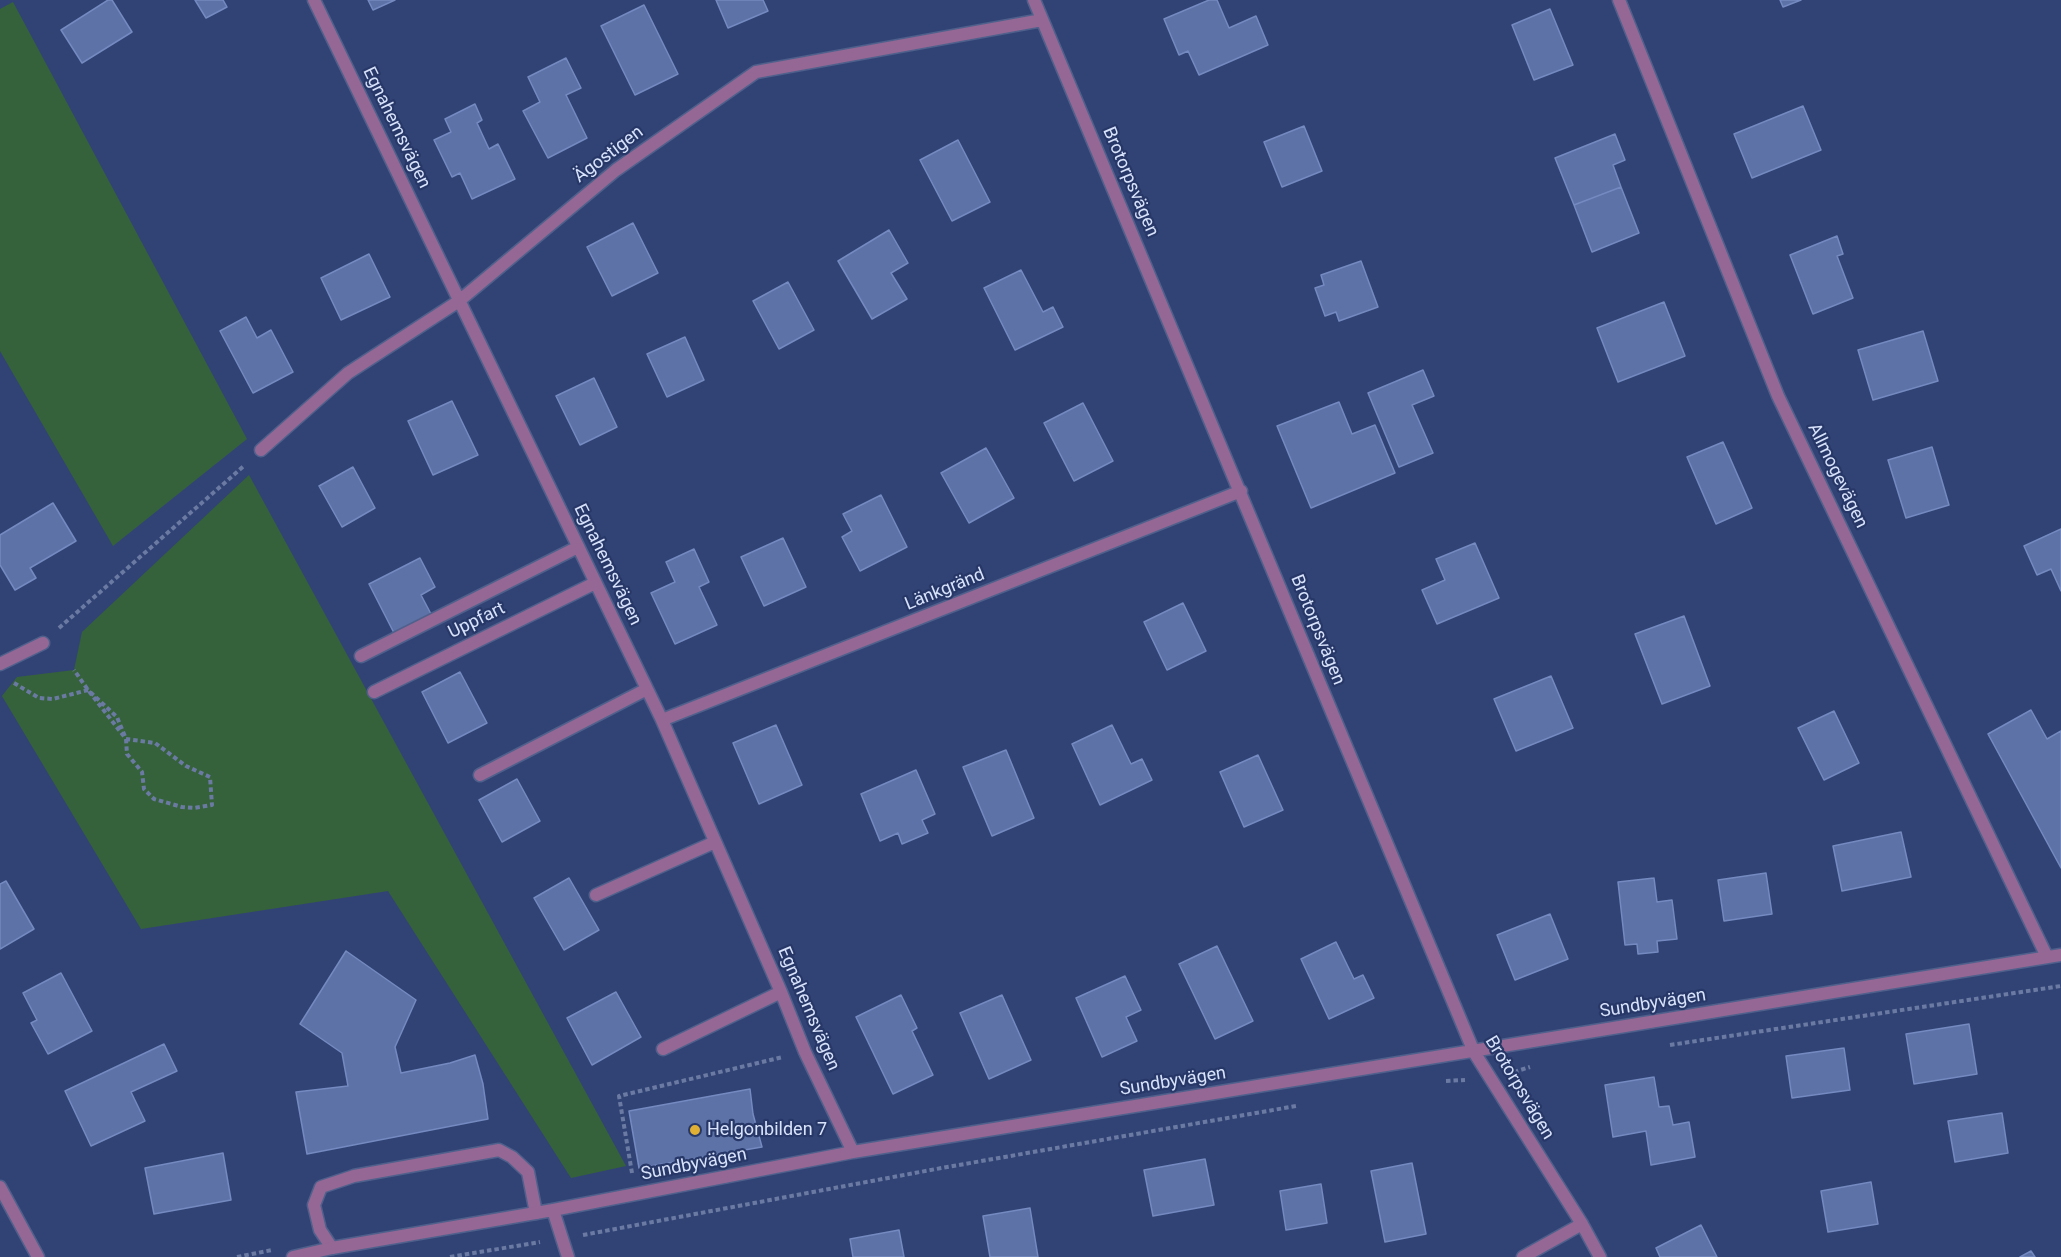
<!DOCTYPE html>
<meta charset="utf-8">
<style>
body{margin:0}
canvas{display:block;background:#314374}
</style>
<canvas width="2061" height="1257"></canvas>
<script>
const ctx = document.querySelector('canvas').getContext('2d');
ctx.lineJoin = 'round';
function paint(path, color) {
  ctx.fillStyle = color;
  ctx.fill(path, 'evenodd');
}
function poly(rows) {
  const path = new Path2D();
  for (const r of rows) {
    path.moveTo(r[0], r[1]);
    for (let i = 2; i < r.length; i += 2) path.lineTo(r[i], r[i + 1]);
  }
  return path;
}
function strokePath(path, color, width, dash) {
  ctx.strokeStyle = color;
  ctx.lineWidth = width;
  ctx.lineCap = dash ? 'butt' : 'round';
  ctx.setLineDash(dash || []);
  ctx.stroke(path);
}
function write(font, color, halo, rows, align = 'center') {
  ctx.font = font + ' Roboto,sans-serif';
  ctx.lineWidth = 4.5;
  ctx.setLineDash([]);
  ctx.textBaseline = 'middle';
  ctx.strokeStyle = halo;
  ctx.fillStyle = color;
  for (const [text, x, y, turn = 0] of rows) {
    ctx.save();
    ctx.translate(x, y);
    ctx.rotate((+turn || 0) * Math.PI / 180);
    ctx.textAlign = isNaN(turn) ? turn : align;
    if (halo) ctx.strokeText(text, 0, 0);
    ctx.fillText(text, 0, 0);
    ctx.restore();
  }
}
const green = poly([
 [13,2,247,439,113,546,0,351,0,9],
 [249,475,626,1166,571,1178,388,891,141,929,2,696,17,677,74,670,82,632]
]);
const building = poly([
 [108,0,112,0,132,32,82,63,61,30,108,0],
 [195,0,223,0,227,7,206,18,195,0],
 [368,0,395,0,373,10,368,0],
 [716,0,763,0,768,11,728,28,716,0],
 [1209,0,1217,0,1229,28,1256,16,1268,45,1199,75,1188,51,1179,55,1164,19,1209,0],
 [1780,0,1801,0,1783,7,1780,0],
 [644,5,678,74,635,95,601,26,644,5],
 [1550,9,1573,65,1534,80,1512,25,1550,9],
 [566,58,581,88,566,95,587,138,548,158,523,111,540,102,528,77,566,58],
 [475,104,482,120,477,123,489,149,498,144,515,179,472,199,460,173,452,177,434,140,451,132,445,119,475,104],
 [1803,106,1821,150,1752,178,1734,134,1803,106],
 [1304,126,1322,171,1282,187,1264,142,1304,126],
 [1615,134,1625,160,1613,165,1621,187,1574,205,1555,158,1615,134],
 [958,140,990,202,952,221,920,160,958,140],
 [1621,187,1639,233,1592,252,1574,205,1621,187],
 [633,223,658,273,612,296,587,247,633,223],
 [889,230,908,263,891,273,907,299,872,319,838,261,889,230],
 [1837,236,1843,254,1837,256,1853,298,1813,314,1790,255,1837,236],
 [369,254,390,297,341,320,321,278,369,254],
 [1361,261,1378,307,1339,321,1336,312,1325,316,1315,288,1324,285,1321,275,1361,261],
 [1021,270,1043,312,1053,307,1063,327,1015,350,984,288,1021,270],
 [788,282,814,330,779,349,753,301,788,282],
 [1664,302,1685,356,1618,382,1597,328,1664,302],
 [246,317,257,338,271,330,293,372,253,393,220,331,246,317],
 [1923,331,1938,381,1873,400,1858,350,1923,331],
 [685,337,704,380,667,397,647,354,685,337],
 [1423,370,1434,396,1412,405,1433,453,1399,467,1368,393,1423,370],
 [594,378,617,427,580,445,556,396,594,378],
 [452,401,478,455,433,475,408,421,452,401],
 [1339,402,1352,434,1375,425,1395,473,1311,508,1277,426,1339,402],
 [1083,403,1113,461,1074,481,1044,423,1083,403],
 [1723,442,1752,508,1716,524,1687,457,1723,442],
 [1932,447,1949,505,1906,518,1888,460,1932,447],
 [986,448,1014,498,969,523,941,473,986,448],
 [353,467,375,508,342,527,319,486,353,467],
 [881,495,907,547,860,571,842,537,852,531,843,514,881,495],
 [53,503,76,541,30,568,36,578,15,590,0,565,0,535,53,503],
 [2061,529,2061,591,2051,569,2037,575,2024,546,2061,529],
 [783,538,806,587,764,606,741,557,783,538],
 [1475,543,1499,598,1437,624,1422,590,1445,580,1436,559,1475,543],
 [694,549,709,582,699,587,717,625,675,644,651,593,675,582,666,562,694,549],
 [420,558,435,587,421,595,431,614,394,633,369,584,420,558],
 [1183,603,1206,651,1167,670,1144,622,1183,603],
 [1684,616,1710,686,1662,704,1635,634,1684,616],
 [460,672,487,723,448,743,422,692,460,672],
 [1551,676,1573,728,1516,751,1494,699,1551,676],
 [2031,710,2047,739,2061,731,2061,868,1988,734,2031,710],
 [1834,711,1859,763,1824,780,1798,728,1834,711],
 [776,725,802,785,759,804,733,743,776,725],
 [1112,725,1131,764,1142,759,1152,780,1100,805,1072,744,1112,725],
 [1006,750,1034,818,992,836,963,767,1006,750],
 [1258,755,1283,810,1244,827,1220,772,1258,755],
 [916,770,935,814,922,820,928,833,902,844,898,833,880,841,861,794,916,770],
 [517,779,540,821,502,842,479,800,517,779],
 [1901,832,1911,877,1842,891,1833,846,1901,832],
 [1766,873,1772,914,1724,921,1718,880,1766,873],
 [569,878,599,930,564,950,534,898,569,878],
 [1654,878,1657,902,1672,900,1677,939,1657,941,1658,952,1638,954,1637,944,1625,945,1618,882,1654,878],
 [6,881,34,929,0,949,0,884,6,881],
 [1550,914,1568,959,1515,980,1497,935,1550,914],
 [1336,942,1354,979,1363,975,1374,998,1329,1019,1301,959,1336,942],
 [1217,946,1253,1021,1215,1039,1179,964,1217,946],
 [346,951,416,1000,395,1047,401,1073,450,1063,475,1055,483,1084,488,1119,307,1154,296,1092,348,1086,342,1053,300,1024,346,951],
 [61,973,92,1031,48,1054,31,1023,37,1020,23,993,61,973],
 [1125,976,1141,1010,1126,1017,1137,1041,1102,1057,1076,998,1125,976],
 [616,992,641,1037,592,1065,567,1018,616,992],
 [901,995,917,1028,912,1031,933,1075,893,1094,856,1017,901,995],
 [1002,995,1031,1060,989,1079,960,1013,1002,995],
 [1969,1024,1977,1074,1914,1084,1906,1034,1969,1024],
 [164,1044,177,1071,131,1092,145,1121,91,1146,65,1091,164,1044],
 [1844,1048,1850,1090,1792,1098,1786,1056,1844,1048],
 [1654,1077,1659,1107,1669,1106,1673,1125,1689,1122,1695,1157,1651,1165,1646,1131,1613,1137,1605,1085,1654,1077],
 [750,1089,753,1114,762,1147,639,1168,629,1111,750,1089],
 [2002,1113,2008,1153,1955,1162,1948,1121,2002,1113],
 [223,1153,231,1200,154,1214,145,1168,223,1153],
 [1205,1159,1214,1205,1153,1216,1144,1170,1205,1159],
 [1412,1163,1426,1234,1385,1242,1371,1171,1412,1163],
 [1871,1182,1878,1224,1828,1232,1821,1191,1871,1182],
 [1321,1184,1327,1223,1286,1230,1280,1191,1321,1184],
 [1030,1208,1038,1257,990,1257,983,1216,1030,1208],
 [1701,1225,1717,1257,1660,1257,1656,1248,1701,1225],
 [899,1230,904,1257,853,1257,850,1239,899,1230],
 [2031,1251,2035,1257,2020,1257,2031,1251]
]);
const path = poly([
 [59,628,245,465],
 [14,683,39,698,53,699,88,690,117,717,126,739,127,754,142,772,144,789,154,799,182,807,194,808,212,805,210,777,186,766,155,743,126,739,88,690,74,670],
 [1670,1045,2061,986],
 [1514,1072,1530,1067],
 [1446,1081,1465,1080],
 [632,1173,619,1096,783,1057],
 [583,1235,936,1169,1296,1106],
 [237,1257,272,1250],
 [450,1257,540,1242]
]);
const lane = poly([
 [332,1248,320,1230,314,1205,321,1187,354,1176,499,1150,512,1157,528,1172,536,1213]
]);
const street = poly([
 [314,0,662,720,781,992,805,1052,853,1152],
 [1034,0,1474,1052,1582,1224,1600,1257],
 [1619,0,1778,396,2047,957],
 [261,450,348,373,459,301,616,170,756,72,1042,20],
 [361,656,578,547],
 [0,664,43,643],
 [374,692,595,583],
 [662,720,1241,491],
 [480,775,647,689],
 [596,895,715,842],
 [663,1049,781,992],
 [0,1187,38,1257],
 [553,1210,568,1257],
 [293,1257,332,1248,553,1210,853,1152,2061,955],
 [1523,1257,1582,1224]
]);
const markers = [
 [695,1130,6,"#dfb034"]
];
const streetNames = [
 ["Egnahemsvägen",396,128,64],
 ["Ägostigen",609,155,-37],
 ["Brotorpsvägen",1130,182,67],
 ["Allmogevägen",1837,476,64],
 ["Egnahemsvägen",607,565,64],
 ["Länkgränd",945,590,-22],
 ["Uppfart",477,621,-26],
 ["Brotorpsvägen",1317,630,68],
 ["Sundbyvägen",1653,1004,-9],
 ["Egnahemsvägen",808,1009,67],
 ["Sundbyvägen",1173,1082,-9],
 ["Brotorpsvägen",1519,1088,59],
 ["Sundbyvägen",694,1165,-11]
];
const poiNames = [
 ["Helgonbilden 7",707,1130]
];
paint(green, '#35623a');
paint(building, '#5d72a7');
strokePath(building, '#748ac0', 1.5);
strokePath(lane, '#4f608c', 15);
strokePath(street, '#4f608c', 15);
strokePath(path, '#6a7aa2', 4, [4.5, 3]);
strokePath(lane, '#946794', 12);
strokePath(street, '#946794', 12);
for (const [x, y, r, color] of markers) {
  const dot = new Path2D();
  dot.arc(x, y, r, 0, 2 * Math.PI);
  ctx.fillStyle = color;
  ctx.fill(dot);
  strokePath(dot, '#273868', 2);
}
write('18px', '#d8e2fa', '#273868', streetNames);
write('18px', '#d8e2fa', '#273868', poiNames, 'left');
</script>
